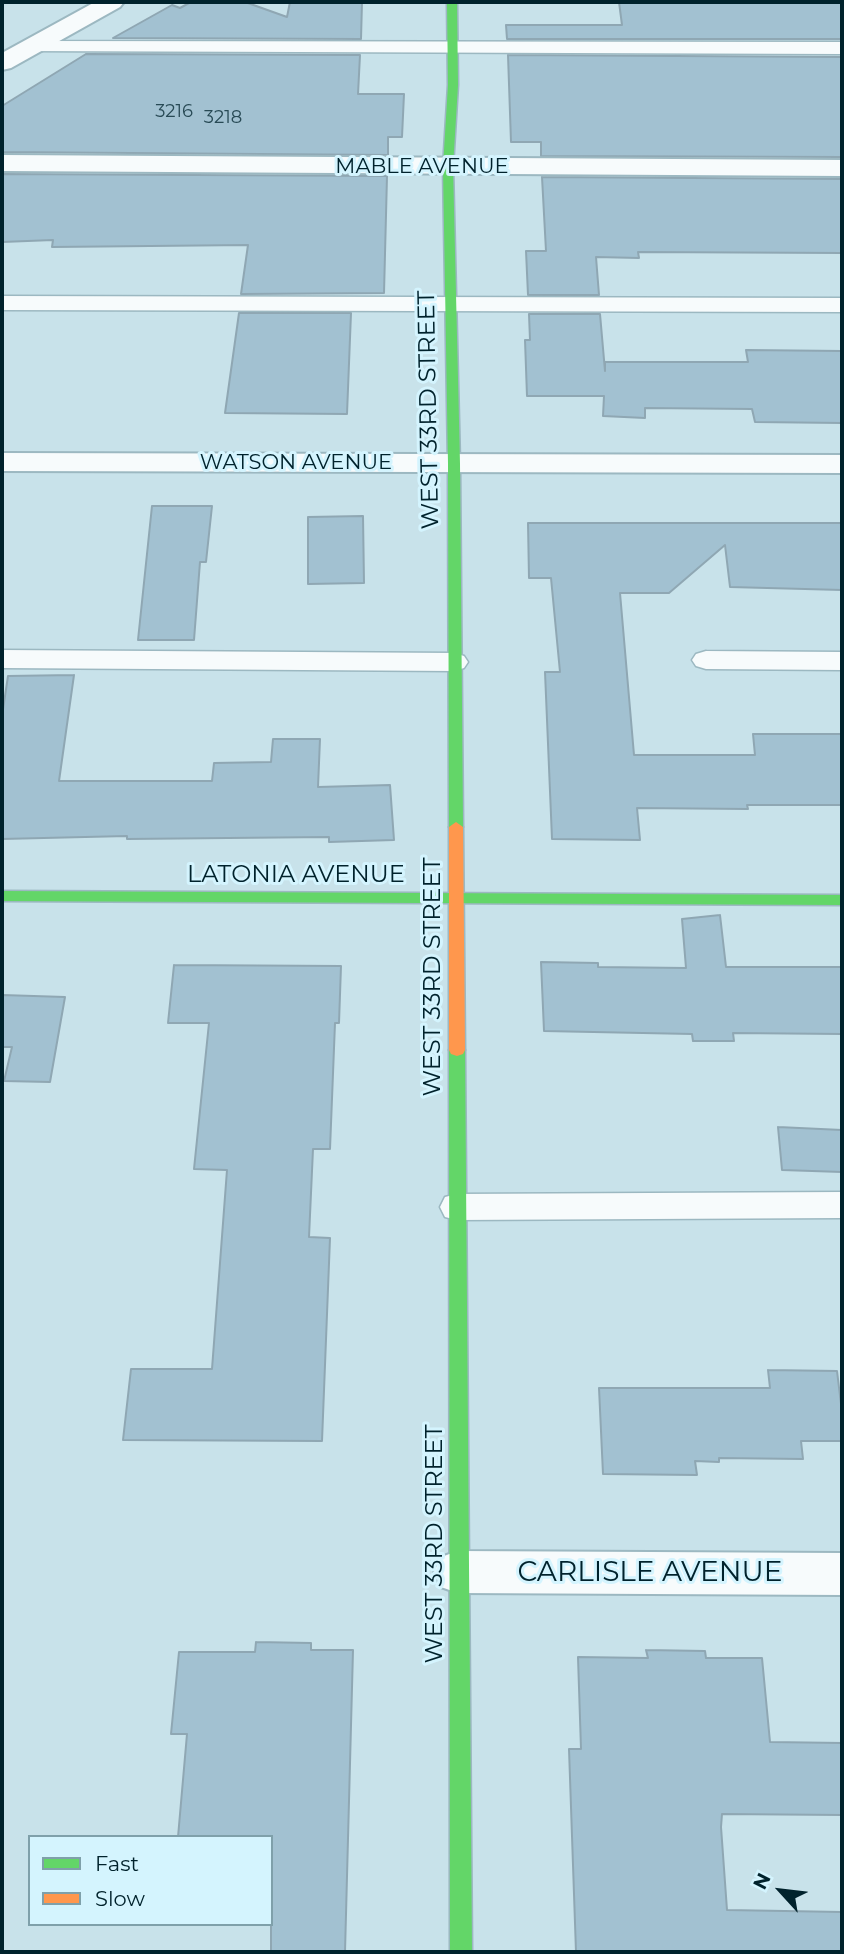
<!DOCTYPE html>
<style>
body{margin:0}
#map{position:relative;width:844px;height:1954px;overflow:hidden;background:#c8e2ea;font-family:Montserrat,sans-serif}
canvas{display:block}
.frame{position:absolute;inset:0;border:4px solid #00222c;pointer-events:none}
.legend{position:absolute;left:28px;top:1835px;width:245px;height:91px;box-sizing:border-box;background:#d4f4fe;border:2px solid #7fa0aa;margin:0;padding:9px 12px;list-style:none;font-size:21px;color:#00222c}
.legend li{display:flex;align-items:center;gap:14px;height:35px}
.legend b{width:35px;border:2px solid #7fa0aa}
.north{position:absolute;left:746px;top:1856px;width:70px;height:70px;-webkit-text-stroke:5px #d4f4fe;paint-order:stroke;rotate:297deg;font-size:19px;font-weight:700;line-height:28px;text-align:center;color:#00222c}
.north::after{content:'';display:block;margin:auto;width:24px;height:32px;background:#00222c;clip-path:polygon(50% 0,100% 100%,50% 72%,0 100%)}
</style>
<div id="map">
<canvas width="844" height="1954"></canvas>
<div class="frame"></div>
<ul class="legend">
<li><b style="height:9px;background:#63d668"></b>Fast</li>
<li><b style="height:9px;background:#ff974d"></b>Slow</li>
</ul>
<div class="north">N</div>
</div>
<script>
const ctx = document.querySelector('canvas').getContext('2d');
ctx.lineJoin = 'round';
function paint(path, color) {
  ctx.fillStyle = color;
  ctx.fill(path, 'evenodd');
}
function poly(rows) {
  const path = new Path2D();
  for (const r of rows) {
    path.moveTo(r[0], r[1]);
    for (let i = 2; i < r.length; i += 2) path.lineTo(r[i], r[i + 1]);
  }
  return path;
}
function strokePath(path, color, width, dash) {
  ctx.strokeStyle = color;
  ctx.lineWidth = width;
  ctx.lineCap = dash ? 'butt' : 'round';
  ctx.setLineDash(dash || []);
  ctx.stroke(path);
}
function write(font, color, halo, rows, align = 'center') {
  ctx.font = font + ' Montserrat,sans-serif';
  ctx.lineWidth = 6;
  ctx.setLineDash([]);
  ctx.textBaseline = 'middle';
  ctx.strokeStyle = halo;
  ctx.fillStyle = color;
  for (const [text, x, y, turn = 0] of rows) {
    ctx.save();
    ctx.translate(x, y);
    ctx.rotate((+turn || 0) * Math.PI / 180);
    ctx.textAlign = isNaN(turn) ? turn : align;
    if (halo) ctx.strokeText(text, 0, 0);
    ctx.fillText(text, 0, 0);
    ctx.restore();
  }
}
const building = poly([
 [191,2,245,2,287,17,290,2,362,2,361,39,113,38,172,5,180,8,191,2],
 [619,2,842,2,842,39,507,39,506,25,622,25,619,2],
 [86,54,360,55,358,94,404,94,402,137,388,137,388,155,2,152,2,106,86,54],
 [508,55,842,57,842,157,541,156,541,142,511,142,508,55],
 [2,174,387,176,384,293,241,294,248,245,52,247,53,240,2,242,2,174],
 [542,177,842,179,842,253,638,252,639,258,596,257,599,295,528,295,526,251,546,251,542,177],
 [239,313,351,313,347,414,225,413,239,313],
 [529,314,600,314,605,371,605,362,748,362,746,350,842,351,842,423,755,422,752,409,645,408,645,418,603,416,604,396,527,396,525,340,530,340,529,314],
 [152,506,212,506,206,562,200,562,194,640,138,640,152,506],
 [363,516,364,583,308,584,308,517,363,516],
 [528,523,842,523,842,590,730,587,725,545,669,593,620,593,634,755,755,755,753,734,842,734,842,805,747,805,748,809,637,808,640,840,552,839,545,672,560,672,551,578,529,578,528,523],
 [74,675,59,781,212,781,214,763,271,762,273,739,320,739,318,787,390,785,394,840,329,842,329,837,127,839,127,836,2,839,2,716,8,676,74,675],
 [720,915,726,967,842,967,842,1034,733,1033,734,1041,693,1041,692,1034,544,1031,541,962,598,963,598,967,686,968,682,919,720,915],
 [174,965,341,966,339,1023,335,1023,330,1149,313,1149,309,1237,330,1238,322,1441,123,1440,131,1369,212,1369,227,1170,194,1169,209,1023,168,1023,174,965],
 [2,995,65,997,50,1082,4,1081,12,1047,2,1047,2,995],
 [778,1127,842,1130,842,1172,782,1170,778,1127],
 [768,1370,837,1371,842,1412,842,1441,801,1441,803,1459,719,1458,719,1462,695,1461,697,1475,603,1474,599,1388,770,1388,768,1370],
 [256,1642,311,1643,311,1650,353,1650,345,1952,271,1952,271,1837,178,1837,187,1734,171,1734,179,1652,255,1652,256,1642],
 [646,1650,705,1651,706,1658,762,1658,770,1742,842,1743,842,1815,722,1814,721,1827,727,1910,842,1912,842,1952,576,1952,569,1749,581,1749,578,1657,648,1658,646,1650]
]);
const lane = poly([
 [32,41,842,42,842,54,25,51,22,47,25,43,32,41],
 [2,296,842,298,842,312,2,310,2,296],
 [2,650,454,653,464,656,468,662,464,668,454,671,2,668,2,650],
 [706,651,842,652,842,670,706,669,696,666,692,660,696,654,706,651],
 [842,1192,842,1218,457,1220,445,1217,440,1207,445,1197,457,1194,842,1192]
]);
const street = poly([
 [95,2,124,2,120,7,11,68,2,70,2,53,95,2],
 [2,155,842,160,842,176,2,171,2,155],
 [2,453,842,455,842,473,2,471,2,453],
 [458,1551,842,1553,842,1595,458,1593,441,1587,434,1572,441,1557,458,1551]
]);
const fast = poly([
 [447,2,457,2,458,85,453,167,460,464,463,827,456,832,449,827,448,464,443,167,448,85,447,2],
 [2,891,842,895,842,905,2,901,2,891],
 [457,1044,463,1046,465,1050,472,1952,450,1952,449,1050,451,1046,457,1044]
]);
const slow = poly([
 [456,822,463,827,465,1050,463,1054,457,1056,451,1054,449,1050,449,827,456,822]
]);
const farNumbernames = [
 ["3216",174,112],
 ["3218",223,118]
];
const farStreetnames = [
 ["MABLE AVENUE",422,167],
 ["WATSON AVENUE",296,463]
];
const streetNames = [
 ["WEST 33RD STREET",429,410,-91],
 ["LATONIA AVENUE",296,875],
 ["WEST 33RD STREET",433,977,-90],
 ["WEST 33RD STREET",435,1544,-90]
];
const nearStreetnames = [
 ["CARLISLE AVENUE",650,1573]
];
paint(building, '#a2c1d1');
strokePath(building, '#8fa7b3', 2);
strokePath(lane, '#9cb8c1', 3);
strokePath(street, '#9cb8c1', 4);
strokePath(fast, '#9cb8c1', 3);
strokePath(slow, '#9cb8c1', 3);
paint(lane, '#f7fbfc');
paint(street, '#f7fbfc');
paint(fast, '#63d668');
paint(slow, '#ff974d');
write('18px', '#284a55', null, farNumbernames);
write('21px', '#00222c', '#d4f4fe', farStreetnames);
write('24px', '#00222c', '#d4f4fe', streetNames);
write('28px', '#00222c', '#d4f4fe', nearStreetnames);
</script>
